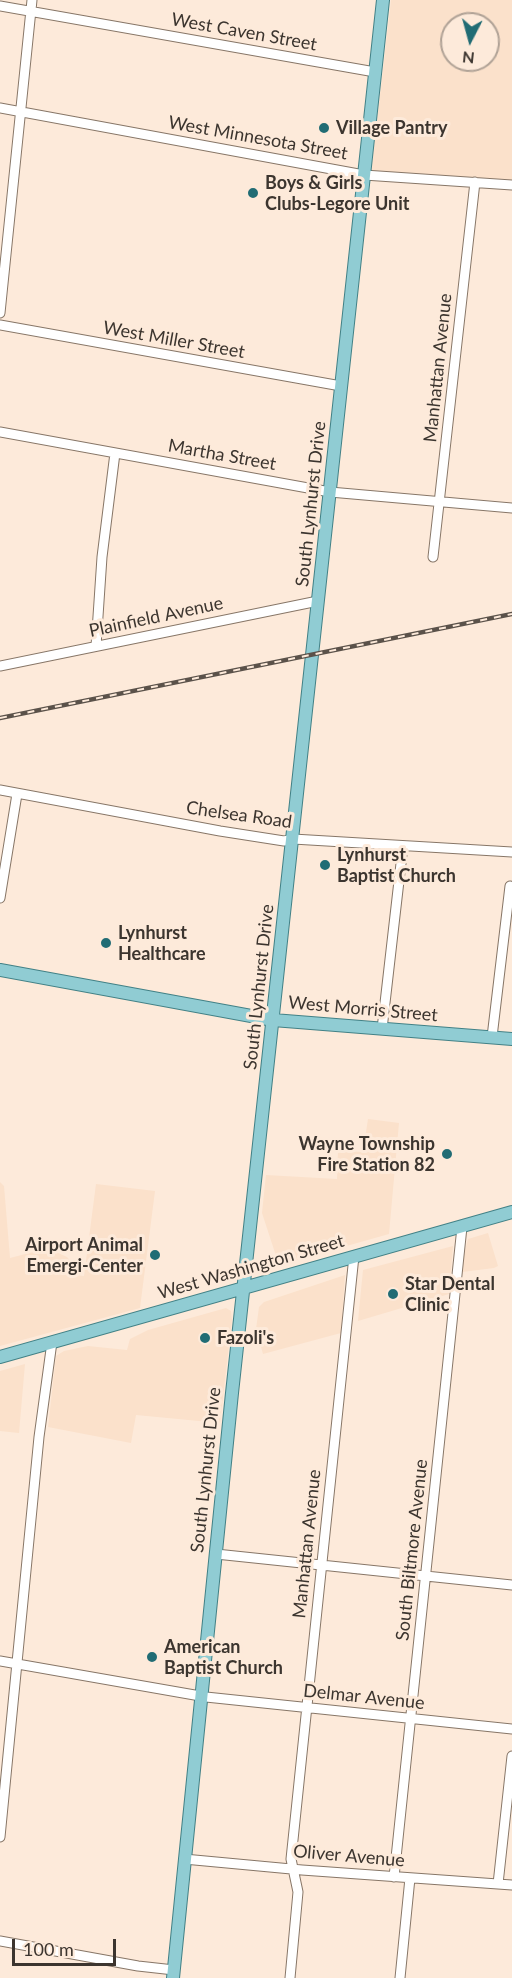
<!DOCTYPE html>
<style>
body{margin:0}
#map{position:relative;width:512px;height:1978px;overflow:hidden;background:#fdeada;font-family:Lato,sans-serif}
canvas{display:block}
.north{position:absolute;left:440px;top:12px;width:60px;height:60px;box-sizing:border-box;background:#fdeada;border:2px solid #b0a296;border-radius:50%;rotate:186deg;font-size:16px;font-weight:700;line-height:24px;text-align:center;color:#3c352f}
.north::after{content:'';display:block;margin:auto;width:21px;height:27px;background:#216c74;clip-path:polygon(50% 0,100% 100%,50% 72%,0 100%)}
.scale{position:absolute;left:12px;top:1939px;width:104px;height:27px;box-sizing:border-box;border:3px solid #3c352f;border-top:0;padding-left:8px;font-size:18px;line-height:21px;white-space:nowrap;color:#3c352f;-webkit-text-stroke:4px #fdeada;paint-order:stroke}
</style>
<div id="map">
<canvas width="512" height="1978"></canvas>
<div class="north">N</div>
<div class="scale">100 m</div>
</div>
<script>
const ctx = document.querySelector('canvas').getContext('2d');
ctx.lineJoin = 'round';
function paint(path, color) {
  ctx.fillStyle = color;
  ctx.fill(path, 'evenodd');
}
function poly(rows) {
  const path = new Path2D();
  for (const r of rows) {
    path.moveTo(r[0], r[1]);
    for (let i = 2; i < r.length; i += 2) path.lineTo(r[i], r[i + 1]);
  }
  return path;
}
function strokePath(path, color, width, dash) {
  ctx.strokeStyle = color;
  ctx.lineWidth = width;
  ctx.lineCap = dash ? 'butt' : 'round';
  ctx.setLineDash(dash || []);
  ctx.stroke(path);
}
function write(font, color, halo, rows, align = 'center') {
  ctx.font = font + ' Lato,sans-serif';
  ctx.lineWidth = 6;
  ctx.setLineDash([]);
  ctx.textBaseline = 'middle';
  ctx.strokeStyle = halo;
  ctx.fillStyle = color;
  for (const [text, x, y, turn = 0] of rows) {
    ctx.save();
    ctx.translate(x, y);
    ctx.rotate((+turn || 0) * Math.PI / 180);
    ctx.textAlign = isNaN(turn) ? turn : align;
    if (halo) ctx.strokeText(text, 0, 0);
    ctx.fillText(text, 0, 0);
    ctx.restore();
  }
}
const built = poly([
 [391,0,512,0,512,181,371,172],
 [452,24,488,24,488,60,452,60],
 [368,1119,399,1123,389,1234,279,1265,262,1213,266,1175,337,1179,338,1151,363,1152],
 [0,1182,4,1186,10,1258,41,1250,56,1252,67,1257,73,1264,76,1275,84,1276,96,1184,155,1191,140,1308,0,1346],
 [488,1233,498,1266,494,1268,462,1272,462,1262,468,1239],
 [453,1246,449,1294,358,1321,363,1270],
 [345,1275,341,1333,263,1354,256,1329,259,1307,264,1302],
 [226,1308,231,1311,232,1320,220,1423,136,1415,131,1443,48,1427,56,1356,64,1351,88,1346,127,1350,130,1339,148,1330],
 [25,1364,19,1433,0,1431,0,1371]
]);
const minor = poly([
 [0,6,375,72],
 [0,108,364,175,512,185],
 [0,313,32,0],
 [0,325,341,386],
 [0,432,330,492,512,508],
 [433,557,475,182],
 [96,646,102,557,115,453],
 [0,666,318,601],
 [0,790,220,831,284,841,293,839,512,852],
 [0,898,17,794],
 [382,1029,403,846],
 [492,1037,510,886],
 [216,1554,512,1585],
 [0,1661,206,1697,512,1729],
 [0,1837,39,1437,52,1342],
 [184,1859,302,1870,512,1885],
 [394,1877,462,1227],
 [498,1884,512,1756],
 [0,1941,138,1966,174,1970],
 [290,1978,298,1892,291,1859,354,1256],
 [400,1978,410,1878]
]);
const major = poly([
 [0,970,273,1020,512,1039],
 [0,1357,512,1212],
 [173,1978,232,1393,383,0]
]);
const rail = poly([
 [0,718,512,614]
]);
const markers = [
 [324,128,6,"#216c74"],
 [253,193,6,"#216c74"],
 [325,865,6,"#216c74"],
 [106,943,6,"#216c74"],
 [447,1154,6,"#216c74"],
 [155,1255,6,"#216c74"],
 [393,1294,6,"#216c74"],
 [205,1338,6,"#216c74"],
 [152,1657,6,"#216c74"]
];
const streetNames = [
 ["West Caven Street",244,32,10],
 ["West Minnesota Street",258,138,10],
 ["West Miller Street",174,340,10],
 ["Manhattan Avenue",438,368,-84],
 ["Martha Street",222,455,10],
 ["South Lynhurst Drive",311,504,-84],
 ["Plainfield Avenue",156,617,-12],
 ["Chelsea Road",239,815,8],
 ["South Lynhurst Drive",259,987,-84],
 ["West Morris Street",363,1009,5],
 ["West Washington Street",251,1267,-16],
 ["South Lynhurst Drive",206,1470,-84],
 ["Manhattan Avenue",307,1544,-84],
 ["South Biltmore Avenue",412,1550,-84],
 ["Delmar Avenue",364,1697,6],
 ["Oliver Avenue",349,1856,5]
];
const poiNames = [
 ["Village Pantry",336,128],
 ["Boys & Girls",265,183],
 ["Clubs-Legore Unit",265,204],
 ["Lynhurst",337,855],
 ["Baptist Church",337,876],
 ["Lynhurst",118,933],
 ["Healthcare",118,954],
 ["Wayne Township",435,1144,"right"],
 ["Fire Station 82",435,1165,"right"],
 ["Airport Animal",143,1245,"right"],
 ["Emergi-Center",143,1266,"right"],
 ["Star Dental",405,1284],
 ["Clinic",405,1305],
 ["Fazoli's",217,1338],
 ["American",164,1647],
 ["Baptist Church",164,1668]
];
paint(built, '#fbe1cb');
strokePath(minor, '#877667', 11);
strokePath(major, '#428186', 14);
strokePath(minor, '#fff', 9);
strokePath(major, '#90ccd3', 12);
strokePath(rail, '#5b524a', 4.5);
strokePath(rail, '#fdeada', 2, [7]);
for (const [x, y, r, color] of markers) {
  const dot = new Path2D();
  dot.arc(x, y, r, 0, 2 * Math.PI);
  ctx.fillStyle = color;
  ctx.fill(dot);
  strokePath(dot, '#fdeada', 2);
}
write('18px', '#3c352f', '#fdeada', streetNames);
write('bold 18px', '#3c352f', '#fdeada', poiNames, 'left');
</script>
